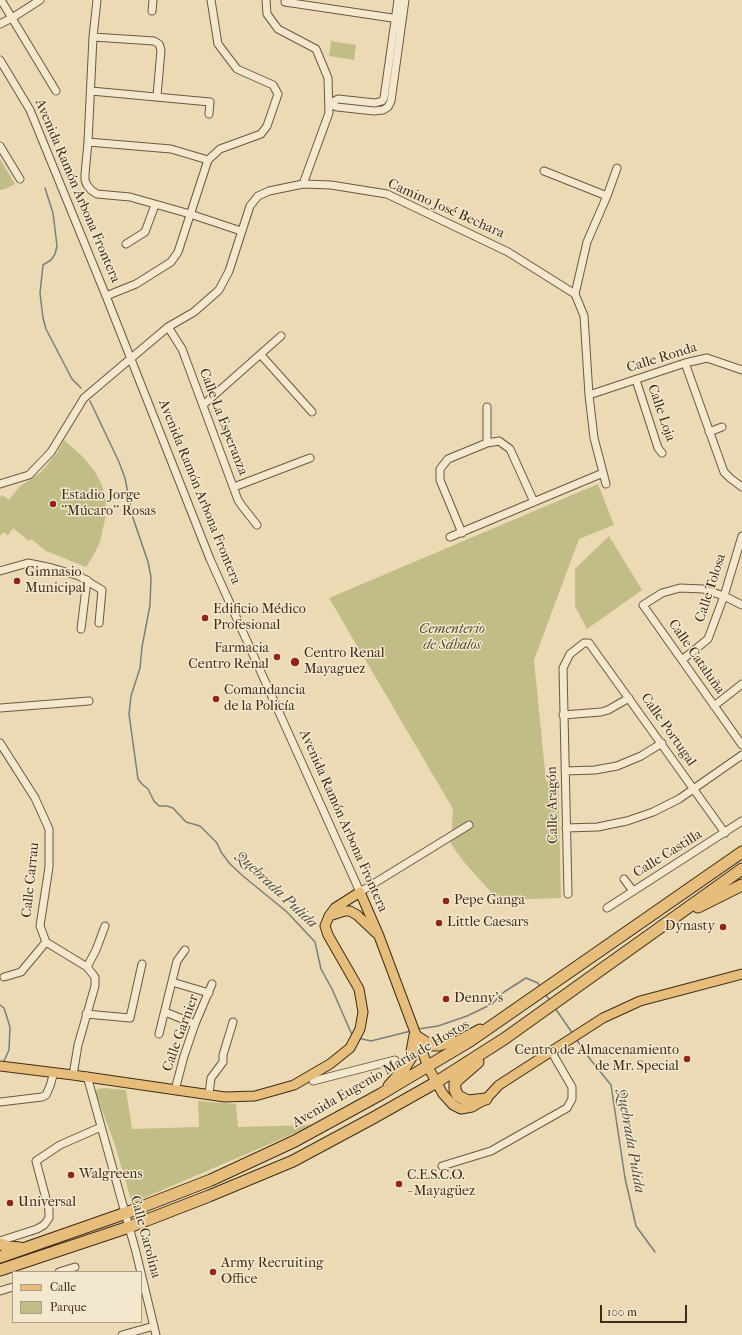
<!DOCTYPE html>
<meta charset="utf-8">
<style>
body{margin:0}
#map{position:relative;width:742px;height:1335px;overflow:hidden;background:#ecdab4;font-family:"IM FELL French Canon",serif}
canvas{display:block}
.legend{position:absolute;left:12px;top:1271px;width:130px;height:52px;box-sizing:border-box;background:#f3e7ce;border:1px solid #ab9d85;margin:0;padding:5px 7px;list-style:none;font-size:12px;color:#3e2d18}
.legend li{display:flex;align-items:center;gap:8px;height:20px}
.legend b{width:20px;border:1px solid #ab9d85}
.scale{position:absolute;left:600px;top:1305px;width:87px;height:18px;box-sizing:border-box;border:2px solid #3e2d18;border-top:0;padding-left:5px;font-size:12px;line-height:14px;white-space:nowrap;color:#3e2d18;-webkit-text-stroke:3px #f3e7ce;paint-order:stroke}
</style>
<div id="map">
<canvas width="742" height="1335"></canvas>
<ul class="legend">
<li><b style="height:5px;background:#e6bd7a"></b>Calle</li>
<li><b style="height:11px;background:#c0bd87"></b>Parque</li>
</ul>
<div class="scale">100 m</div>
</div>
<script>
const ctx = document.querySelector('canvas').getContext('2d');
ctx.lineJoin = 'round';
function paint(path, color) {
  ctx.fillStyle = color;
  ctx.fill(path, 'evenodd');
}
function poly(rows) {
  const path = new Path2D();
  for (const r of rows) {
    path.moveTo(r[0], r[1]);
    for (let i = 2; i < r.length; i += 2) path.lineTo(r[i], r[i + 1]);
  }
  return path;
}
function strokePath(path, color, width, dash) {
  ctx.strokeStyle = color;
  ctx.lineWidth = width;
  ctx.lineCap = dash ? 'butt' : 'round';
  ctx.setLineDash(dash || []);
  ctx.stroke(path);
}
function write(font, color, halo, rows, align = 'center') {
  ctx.font = font + ' "IM FELL French Canon",serif';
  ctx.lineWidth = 3;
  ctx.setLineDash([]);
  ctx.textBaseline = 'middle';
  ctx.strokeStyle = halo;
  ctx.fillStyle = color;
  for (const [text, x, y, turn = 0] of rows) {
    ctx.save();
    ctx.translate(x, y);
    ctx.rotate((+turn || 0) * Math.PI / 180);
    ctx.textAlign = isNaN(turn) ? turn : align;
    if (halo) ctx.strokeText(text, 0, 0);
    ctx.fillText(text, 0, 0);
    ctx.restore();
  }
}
const green = poly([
 [331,41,356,45,354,60,329,56],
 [0,159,15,184,5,189,0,190],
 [64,440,82,456,94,470,101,483,106,499,106,515,100,542,93,556,86,567,46,551,31,539,29,541,13,528,8,535,3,532,0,536,0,498,2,495,9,500,19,487,41,472,57,453],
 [598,484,614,525,579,539,534,660,546,781,558,779,561,898,498,900,464,862,451,844,453,809,329,598],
 [609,536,642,590,587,629,575,606,575,569],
 [104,1088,126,1090,132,1129,199,1127,198,1101,236,1104,238,1127,314,1125,132,1203,115,1145,95,1091,98,1089]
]);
const stream = poly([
 [45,188,53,213,57,246,55,254,51,260,43,265,40,293,43,318,46,329,72,379,81,388],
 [90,401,119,462,125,478,132,515,148,562,151,577,150,605,142,647,140,668,131,696,129,714,138,779,142,784,148,789,154,801,159,806,167,806,173,808,186,822,200,826,217,843,221,852,230,864,243,876,287,912,315,942,321,969,332,989,353,1037],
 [546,995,550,1001],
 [0,1005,4,1008,10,1027,9,1050,3,1063],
 [555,1008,573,1034],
 [418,1029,438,1026,467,1016,492,1004,504,992,526,978,538,983,540,987],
 [358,1038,371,1041,411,1031],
 [576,1039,590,1059,611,1085,625,1178,636,1226,655,1252]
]);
const minor = poly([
 [1,0,56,91],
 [97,0,93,37,88,142,85,174,85,180,87,185,91,190,97,194,130,197,190,214,241,231],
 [266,0,267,14,278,29,316,49,328,78,329,113,303,184],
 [285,2,399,19],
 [152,11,153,0],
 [0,24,12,18,40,0],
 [93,37,154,41,159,44,161,50,157,96],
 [0,60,30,110,106,296,210,559,360,892,469,825],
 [91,91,210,102,209,114],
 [329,104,337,107,374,111,383,110,388,107,391,101,405,0],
 [329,104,338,99,375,103,382,101,384,98,398,0],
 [88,142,171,149,208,160],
 [0,146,20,179],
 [544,171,607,196],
 [126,244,145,232,155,205],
 [575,294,587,242,607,196,617,168],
 [106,296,136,284,171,262,178,252,208,160,220,149,261,134,267,126,278,94,273,85,237,69,218,44,211,0],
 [168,327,182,349,238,500,242,506,257,525],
 [261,355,312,412],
 [685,363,724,472,730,478,742,487],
 [636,380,658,448,662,453],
 [589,395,685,363,707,358,742,370],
 [203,405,281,336],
 [709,432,722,427],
 [487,443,487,407],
 [0,484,29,475,51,452,84,398,168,327,194,312,219,290,229,271,250,206,258,196,269,191,303,184,331,185,387,194,508,252,575,294,584,316,589,395,594,438,606,484],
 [234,487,310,458],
 [462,533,440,480,440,469,448,459,487,443,499,441,510,449,534,502],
 [450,537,603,473],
 [0,571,28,563,52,568,79,576,102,590,99,623],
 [742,605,724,596,703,589,680,588,662,593,643,605,742,745],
 [81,629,87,580],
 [682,660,708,639,724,596,742,536],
 [714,706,742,684],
 [0,708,89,701],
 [563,715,601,712,608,710,629,698],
 [0,743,35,798,49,829,49,867,40,926,46,942,87,967,95,977,95,986,78,1045,73,1075],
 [565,771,595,770,617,766,641,756,662,743],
 [566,828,598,827,612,824,627,821,653,812,679,799,742,755],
 [624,879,633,891],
 [568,894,563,668,570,654,584,643,589,643,725,833],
 [607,908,742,821],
 [87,967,96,950,105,926],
 [4,977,21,972,46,942],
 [172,982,209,993],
 [165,1012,195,1024],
 [86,1014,130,1018,142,964],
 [159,1034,177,961,185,950],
 [87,1076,136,1252,156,1335],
 [313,1081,395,1060],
 [175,1090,184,1056,195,1024,212,984],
 [209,1094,211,1078,223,1062,223,1055,233,1022],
 [0,1102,42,1097,46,1095,50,1086,54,1072],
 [442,1166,491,1151,567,1108,572,1099,572,1087,551,1051],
 [0,1241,37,1229,44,1225,49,1218,49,1210,36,1161,60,1145,101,1127],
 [59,1272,75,1267],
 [0,1291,13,1287],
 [122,1335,154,1326]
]);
const major = poly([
 [329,916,345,911,350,911,357,915,376,933],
 [416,1035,433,1046,439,1046,457,1041,480,1029],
 [0,1066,73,1075,225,1097,255,1096,294,1085,330,1064,350,1048,360,1029,363,1012,359,989,328,935,325,926,329,916,335,908,360,892,379,936,428,1067,443,1094,453,1105,461,1109,472,1107,486,1099,499,1085,603,1018,640,1001,742,974]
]);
const highway = poly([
 [698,907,742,885],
 [478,1062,455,1082,455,1090,458,1096,468,1101,486,1099],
 [389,1086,403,1070,411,1057,415,1035],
 [0,1244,8,1247,20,1248],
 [0,1257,126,1213,211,1180,295,1141,381,1094,470,1041,742,852],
 [0,1270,129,1227,209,1196,293,1161,373,1118,435,1083,504,1039,742,869]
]);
const markers = [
 [53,504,4,"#8f2418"],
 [17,581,4,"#8f2418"],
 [205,618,4,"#8f2418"],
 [277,657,4,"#8f2418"],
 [295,662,5,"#8f2418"],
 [216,699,4,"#8f2418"],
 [446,901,4,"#8f2418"],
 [439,923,4,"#8f2418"],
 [723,927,4,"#8f2418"],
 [446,999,4,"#8f2418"],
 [687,1059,4,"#8f2418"],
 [71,1175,4,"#8f2418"],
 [399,1184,4,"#8f2418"],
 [10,1203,4,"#8f2418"],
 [213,1272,4,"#8f2418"]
];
const streetNames = [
 ["Avenida Ramón Arbona Frontera",77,191,67],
 ["Camino José Bechara",446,209,24],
 ["Calle Ronda",662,358,-17],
 ["Calle Loja",661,413,71],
 ["Calle La Esperanza",223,422,69],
 ["Avenida Ramón Arbona Frontera",199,492,68],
 ["Calle Tolosa",711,588,-72],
 ["Calle Cataluña",696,657,55],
 ["Calle Portugal",668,730,55],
 ["Calle Aragón",553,805,-91],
 ["Avenida Ramón Arbona Frontera",343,821,66],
 ["Calle Castilla",668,854,-32],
 ["Calle Carrau",31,880,-84],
 ["Calle Garnier",181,1033,-70],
 ["Avenida Eugenio María de Hostos",381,1074,-30],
 ["Calle Carolina",145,1237,75]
];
const poiNames = [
 ["Estadio Jorge",61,496],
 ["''Múcaro'' Rosas",61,512],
 ["Gimnasio",25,573],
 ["Municipal",25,589],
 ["Edificio Médico",213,610],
 ["Profesional",213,626],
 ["Farmacia",269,649,"right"],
 ["Centro Renal",269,665,"right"],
 ["Centro Renal",304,654],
 ["Mayaguez",304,670],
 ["Comandancia",224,691],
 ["de la Policía",224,707],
 ["Pepe Ganga",454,901],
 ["Little Caesars",447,923],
 ["Dynasty",715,927,"right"],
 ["Denny's",454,999],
 ["Centro de Almacenamiento",679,1051,"right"],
 ["de Mr. Special",679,1067,"right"],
 ["Walgreens",79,1175],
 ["C.E.S.C.O.",407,1176],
 ["- Mayagüez",407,1192],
 ["Universal",18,1203],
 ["Army Recruiting",221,1264],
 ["Office",221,1280]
];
const parkNames = [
 ["Cementerio",452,630],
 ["de Sábalos",452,646]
];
const waterNames = [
 ["Quebrada Pulida",276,890,43],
 ["Quebrada Pulida",630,1141,80]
];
paint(green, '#c0bd87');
strokePath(stream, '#788079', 1.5);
strokePath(minor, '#6a583f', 9);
strokePath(major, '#3e2d18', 11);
strokePath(highway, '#3e2d18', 13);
strokePath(minor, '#f3e7ce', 7);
strokePath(major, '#e6bd7a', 9);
strokePath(highway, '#e6bd7a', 11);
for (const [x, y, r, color] of markers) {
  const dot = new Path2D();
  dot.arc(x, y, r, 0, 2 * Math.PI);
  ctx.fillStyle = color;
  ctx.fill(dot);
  strokePath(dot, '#f3e7ce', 1.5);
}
write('14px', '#3e2d18', '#f3e7ce', streetNames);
write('14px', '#3e2d18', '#f3e7ce', poiNames, 'left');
write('italic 14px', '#584a2e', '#f3e7ce', parkNames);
write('italic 15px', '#565040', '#f3e7ce', waterNames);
</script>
